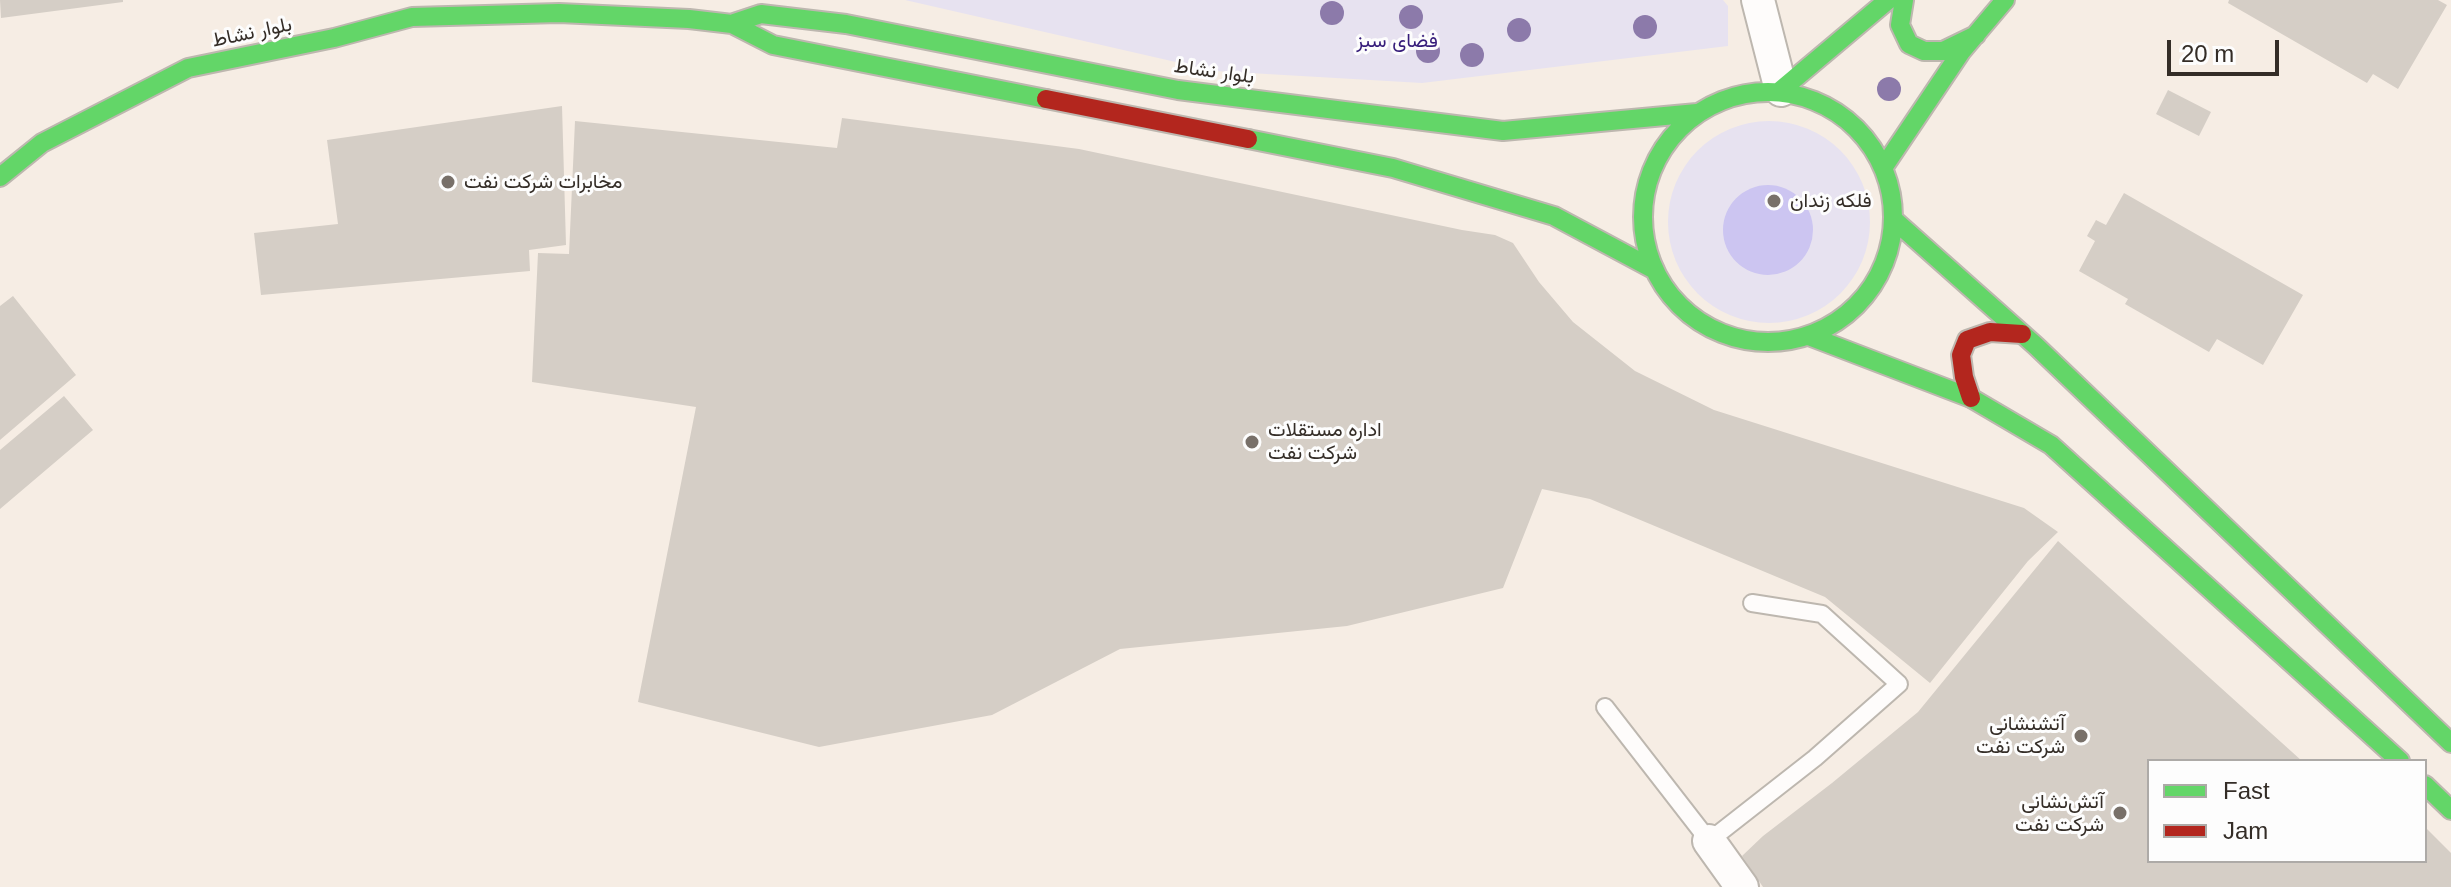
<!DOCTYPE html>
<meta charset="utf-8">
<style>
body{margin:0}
#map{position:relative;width:2451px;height:887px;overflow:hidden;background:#f6ede4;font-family:Arial,sans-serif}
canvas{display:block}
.legend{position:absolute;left:2147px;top:759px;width:280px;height:104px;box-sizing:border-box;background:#fdfdfd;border:2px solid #adaaa7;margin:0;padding:10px 14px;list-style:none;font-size:24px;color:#342d27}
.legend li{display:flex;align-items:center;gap:16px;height:40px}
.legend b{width:40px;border:2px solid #adaaa7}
.scale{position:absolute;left:2167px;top:40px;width:112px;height:36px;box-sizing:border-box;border:4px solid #342d27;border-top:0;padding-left:10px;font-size:24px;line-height:28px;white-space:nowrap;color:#342d27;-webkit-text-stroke:6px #fdfdfd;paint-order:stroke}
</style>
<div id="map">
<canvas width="2451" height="887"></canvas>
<ul class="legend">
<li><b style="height:10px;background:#63d668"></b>Fast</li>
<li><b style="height:10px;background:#b3261e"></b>Jam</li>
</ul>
<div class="scale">20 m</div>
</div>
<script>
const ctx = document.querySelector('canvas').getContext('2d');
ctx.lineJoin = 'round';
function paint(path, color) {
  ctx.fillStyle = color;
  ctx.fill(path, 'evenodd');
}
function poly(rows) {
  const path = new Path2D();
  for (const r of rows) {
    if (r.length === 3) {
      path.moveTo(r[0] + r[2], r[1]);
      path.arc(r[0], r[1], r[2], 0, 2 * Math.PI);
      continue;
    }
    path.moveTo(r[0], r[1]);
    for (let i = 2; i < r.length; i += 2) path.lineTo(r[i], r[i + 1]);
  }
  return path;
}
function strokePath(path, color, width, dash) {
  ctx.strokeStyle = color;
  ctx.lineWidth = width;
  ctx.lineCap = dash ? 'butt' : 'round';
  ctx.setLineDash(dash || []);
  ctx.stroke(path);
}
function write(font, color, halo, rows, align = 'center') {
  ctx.font = font + ' Arial,Vazirmatn,sans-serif';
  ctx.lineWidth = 6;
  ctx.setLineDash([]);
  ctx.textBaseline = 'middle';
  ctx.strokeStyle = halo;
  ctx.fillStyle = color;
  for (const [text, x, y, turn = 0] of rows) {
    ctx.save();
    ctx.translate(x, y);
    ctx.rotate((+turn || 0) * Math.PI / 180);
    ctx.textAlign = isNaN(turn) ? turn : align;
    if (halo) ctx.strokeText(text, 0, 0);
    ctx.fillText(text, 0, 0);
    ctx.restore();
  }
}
const green = poly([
 [905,0,1723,0,1728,6,1728,46,1422,83,1215,71],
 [1769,222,101]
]);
const water = poly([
 [1768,230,45]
]);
const building = poly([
 [0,0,123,0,123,2,1,18],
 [2229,0,2438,0,2447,5,2398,89,2373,74,2367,83,2228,3],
 [2168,90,2211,112,2199,136,2156,114],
 [562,106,566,245,529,250,530,271,261,295,254,233,338,224,327,140],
 [842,118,1079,149,1462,230,1495,235,1513,243,1539,282,1573,322,1635,371,1714,410,2024,508,2058,532,2028,561,1930,683,1825,597,1590,499,1542,489,1503,588,1347,626,1120,649,992,715,819,747,638,702,696,407,532,382,538,253,569,254,575,121,837,148],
 [2124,193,2303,295,2263,365,2217,339,2209,352,2125,304,2128,299,2079,271,2095,241,2087,236,2096,220,2106,225],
 [13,296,76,375,0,440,0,306],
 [64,396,93,430,0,509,0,450],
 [2058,541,2302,761,2149,761,2149,861,2425,861,2425,827,2451,853,2451,887,1763,887,1742,856,1763,836,1832,783,1918,712]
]);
const lane = poly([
 [1605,707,1709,841,1815,758,1899,684,1822,614,1752,603]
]);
const street = poly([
 [1758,0,1781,90],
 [1709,841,1742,887]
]);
const fast = poly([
 [1904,0,1900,25,1909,44,1924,51,1943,51,1976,35],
 [734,23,761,14,846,24,1178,90,1503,131,1697,113],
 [1781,90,1888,0],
 [1768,217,125],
 [1248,139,1393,168,1554,216,1655,270],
 [1883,168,1961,52,2005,0],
 [0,177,42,143,188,68,334,38,412,17,559,13,689,19,732,24,773,45,1046,99],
 [1893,219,2036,346,2451,743],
 [1809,336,1971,398,2051,445,2400,761],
 [2425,785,2451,810]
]);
const jam = poly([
 [1046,99,1248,139],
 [1971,398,1964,377,1961,355,1967,340,1990,332,2022,334]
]);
const trees = [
 [1332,13],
 [1411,17],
 [1645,27],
 [1519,30],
 [1428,51],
 [1472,55],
 [1889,89]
];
const markers = [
 [448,182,8,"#787069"],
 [1774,201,8,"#787069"],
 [1252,442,8,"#787069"],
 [2081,736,8,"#787069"],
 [2120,813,8,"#787069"]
];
const streetNames = [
 ["بلوار نشاط",252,33,-12],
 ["بلوار نشاط",1214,72,8]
];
const parkNames = [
 ["فضای سبز",1397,41]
];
const poiNames = [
 ["مخابرات شرکت نفت",464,182],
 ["فلکه زندان",1790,201],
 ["اداره مستقلات",1268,430],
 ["شرکت نفت",1268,453],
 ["آتشنشانی",2065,724,"right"],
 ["شرکت نفت",2065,747,"right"],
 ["آتش‌نشانی",2104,802,"right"],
 ["شرکت نفت",2104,825,"right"]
];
paint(green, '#e7e2f0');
paint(water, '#ccc5f1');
paint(building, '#d5cec6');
strokePath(lane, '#bdb7af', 20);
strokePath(street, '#bdb7af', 36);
strokePath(fast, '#bdb7af', 22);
strokePath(jam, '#bdb7af', 22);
strokePath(lane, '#fefcfb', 16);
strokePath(street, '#fefcfb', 32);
strokePath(fast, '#63d668', 18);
strokePath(jam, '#b3261e', 18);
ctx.fillStyle = '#8c7aaa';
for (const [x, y] of trees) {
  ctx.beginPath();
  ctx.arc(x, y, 12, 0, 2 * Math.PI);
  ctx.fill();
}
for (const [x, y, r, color] of markers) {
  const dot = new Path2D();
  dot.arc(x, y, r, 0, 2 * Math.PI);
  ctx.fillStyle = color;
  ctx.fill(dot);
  strokePath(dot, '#fdfdfd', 3);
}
write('20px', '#342d27', '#fdfdfd', streetNames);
write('20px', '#361c7a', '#fdfdfd', parkNames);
write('20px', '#342d27', '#fdfdfd', poiNames, 'left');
</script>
